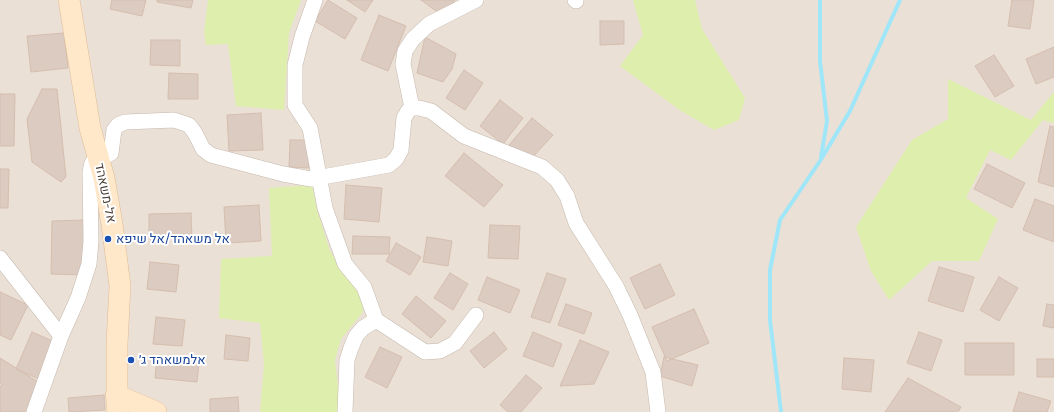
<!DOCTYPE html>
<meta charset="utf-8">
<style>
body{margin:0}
canvas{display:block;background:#f6efe9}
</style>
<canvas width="1054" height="412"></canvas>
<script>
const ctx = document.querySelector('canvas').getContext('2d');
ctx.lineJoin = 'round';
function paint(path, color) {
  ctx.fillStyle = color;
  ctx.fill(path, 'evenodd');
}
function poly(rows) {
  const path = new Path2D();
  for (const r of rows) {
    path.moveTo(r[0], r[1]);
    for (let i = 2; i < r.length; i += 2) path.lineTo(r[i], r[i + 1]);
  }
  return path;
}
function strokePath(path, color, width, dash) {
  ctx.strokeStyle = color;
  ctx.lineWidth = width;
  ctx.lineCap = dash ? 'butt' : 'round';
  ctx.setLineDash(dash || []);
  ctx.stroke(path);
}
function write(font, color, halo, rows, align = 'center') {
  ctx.font = font + ' Karla,Heebo,sans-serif';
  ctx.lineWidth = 4;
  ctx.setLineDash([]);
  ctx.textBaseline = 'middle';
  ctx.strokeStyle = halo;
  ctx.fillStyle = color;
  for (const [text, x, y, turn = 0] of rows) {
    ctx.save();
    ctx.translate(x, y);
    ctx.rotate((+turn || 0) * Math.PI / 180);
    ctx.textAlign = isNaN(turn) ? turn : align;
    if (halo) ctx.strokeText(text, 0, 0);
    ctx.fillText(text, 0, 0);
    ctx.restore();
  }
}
const residential = poly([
 [0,0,1054,0,1054,412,0,412]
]);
const green = poly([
 [208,0,301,0,289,33,284,110,236,106,228,44,206,45,204,32],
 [633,0,695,0,702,29,745,98,739,120,714,130,681,111,620,66,643,35],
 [948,79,1031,120,1054,92,1054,123,1043,120,1011,160,990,150,966,198,998,219,979,261,932,261,889,300,871,271,856,227,912,140,948,119],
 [312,185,317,210,330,251,342,268,361,288,363,312,341,339,335,360,341,412,260,412,264,364,260,323,219,318,221,259,272,256,269,188]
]);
const stream = poly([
 [820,0,820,61,827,121,821,157],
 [781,412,770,320,770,270,780,220,820,161,850,111,900,0]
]);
const building = poly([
 [112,0,146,0,142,16,110,9,112,0],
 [157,0,193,0,191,8,157,2,157,0],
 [328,0,357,18,345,39,315,21,328,0],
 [347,0,373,0,365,12,347,0],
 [421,0,455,0,443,16,421,0],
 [1012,0,1034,0,1030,29,1008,26,1012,0],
 [379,15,406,26,388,71,361,60,379,15],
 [600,21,624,21,624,44,600,45,600,21],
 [64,33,68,68,31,72,27,36,64,33],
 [425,37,456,54,452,69,443,82,417,73,425,37],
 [151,40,180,40,180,66,150,65,151,40],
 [1054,47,1054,77,1036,84,1026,59,1054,47],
 [994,55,1014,86,995,97,975,66,994,55],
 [464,70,483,83,465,110,446,98,464,70],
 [169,73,198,74,198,99,168,99,169,73],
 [42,89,57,89,66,177,61,182,32,162,27,119,42,89],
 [0,94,15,94,14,146,0,146,0,94],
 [500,100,523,118,503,144,480,126,500,100],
 [261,113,263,150,229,151,227,115,261,113],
 [532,118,553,135,529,161,509,145,532,118],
 [1050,126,1054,127,1054,187,1038,182,1050,126],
 [290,140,309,140,309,168,289,167,290,140],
 [464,153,503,185,484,207,445,176,464,153],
 [987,164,1025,183,1012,208,974,189,987,164],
 [0,169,9,169,8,208,0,208,0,169],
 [346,185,382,188,379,222,344,219,346,185],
 [1035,199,1054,206,1054,242,1023,230,1035,199],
 [259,205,261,241,226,243,224,207,259,205],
 [191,213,192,238,149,239,149,214,191,213],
 [85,220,84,275,51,274,52,221,85,220],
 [490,225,520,226,518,259,488,258,490,225],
 [353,236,390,237,389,254,352,254,353,236],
 [427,237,452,241,448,266,423,262,427,237],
 [396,243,421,257,410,275,386,261,396,243],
 [150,262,179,265,176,292,147,289,150,262],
 [660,264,675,295,645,309,630,278,660,264],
 [939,267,974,277,963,312,928,301,939,267],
 [450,273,468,284,453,310,434,298,450,273],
 [547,273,566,279,550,323,531,317,547,273],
 [487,277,520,290,510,313,478,300,487,277],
 [999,277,1018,288,999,321,980,310,999,277],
 [0,292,28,305,11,340,0,335,0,292],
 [416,296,446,321,431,338,402,314,416,296],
 [566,304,592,313,584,334,558,325,566,304],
 [1047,304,1054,305,1054,328,1043,326,1047,304],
 [694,309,709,343,667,361,652,327,694,309],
 [156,317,185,320,182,346,153,344,156,317],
 [32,332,55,342,39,379,16,369,32,332],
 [494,332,507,349,484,368,470,351,494,332],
 [533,332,562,344,553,367,523,356,533,332],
 [919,332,942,340,931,371,907,363,919,332],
 [226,335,250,338,248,361,224,359,226,335],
 [580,340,609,352,594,384,560,386,580,340],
 [965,343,1014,343,1014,375,965,375,965,343],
 [380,347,402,357,387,388,365,377,380,347],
 [664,357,698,365,692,386,660,376,664,357],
 [0,358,43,385,32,412,0,412,0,387,2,384,0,383,0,358],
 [157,358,199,362,197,382,155,378,157,358],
 [844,358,874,360,871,392,842,389,844,358],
 [1037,359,1054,359,1054,377,1037,377,1037,359],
 [526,375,542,388,521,412,508,412,500,405,526,375],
 [908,378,961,407,958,412,885,412,908,378],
 [1019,392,1051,401,1047,412,1013,412,1019,392],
 [104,395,105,410,69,412,68,398,104,395],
 [238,397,239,412,210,412,210,399,238,397]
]);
const street = poly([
 [315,0,302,37,295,65,295,105,310,128,325,208,345,264,364,287,376,320,363,328,356,336,351,348,347,360,345,412],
 [575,0,576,1],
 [412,108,403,64,405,51,413,39,429,24,476,0],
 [0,258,61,336],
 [376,320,425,352,440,351,455,343,476,315],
 [34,412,61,336,78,298,89,264,91,241,90,172,92,163,111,153,114,130,118,125,125,122,174,120,189,125,195,133,203,149,211,155,283,174,311,179,389,165,396,159,401,150,404,118,408,111,412,108,419,108,431,111,464,136,542,167,557,180,567,196,576,223,616,286,630,315,653,372,658,412]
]);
const secondary = poly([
 [69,0,90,128,104,178,112,224,120,286,117,344,117,412],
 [116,395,156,412]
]);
const markers = [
 [108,239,4,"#1a4fb4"],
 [131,360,4,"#1a4fb4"]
];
const streetNames = [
 ["אל-משאהד",105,193,78]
];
const transitNames = [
 ["אל משאהד/אל שיפא",116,239],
 ["אלמשאהד ג׳",139,360]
];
paint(residential, '#eae0d6');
paint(green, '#deeead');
strokePath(stream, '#9fe6f8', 4);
paint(building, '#dccbc0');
strokePath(building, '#d5beaf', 1);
strokePath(street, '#c6b8ad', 16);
strokePath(secondary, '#debc96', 22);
strokePath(street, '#fff', 15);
strokePath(secondary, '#ffe7c9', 21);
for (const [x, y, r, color] of markers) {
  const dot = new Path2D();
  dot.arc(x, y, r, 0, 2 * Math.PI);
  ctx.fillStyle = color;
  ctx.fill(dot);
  strokePath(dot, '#fff', 1.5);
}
write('13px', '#4b3e36', '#fff', streetNames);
write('13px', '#164399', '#fff', transitNames, 'left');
</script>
